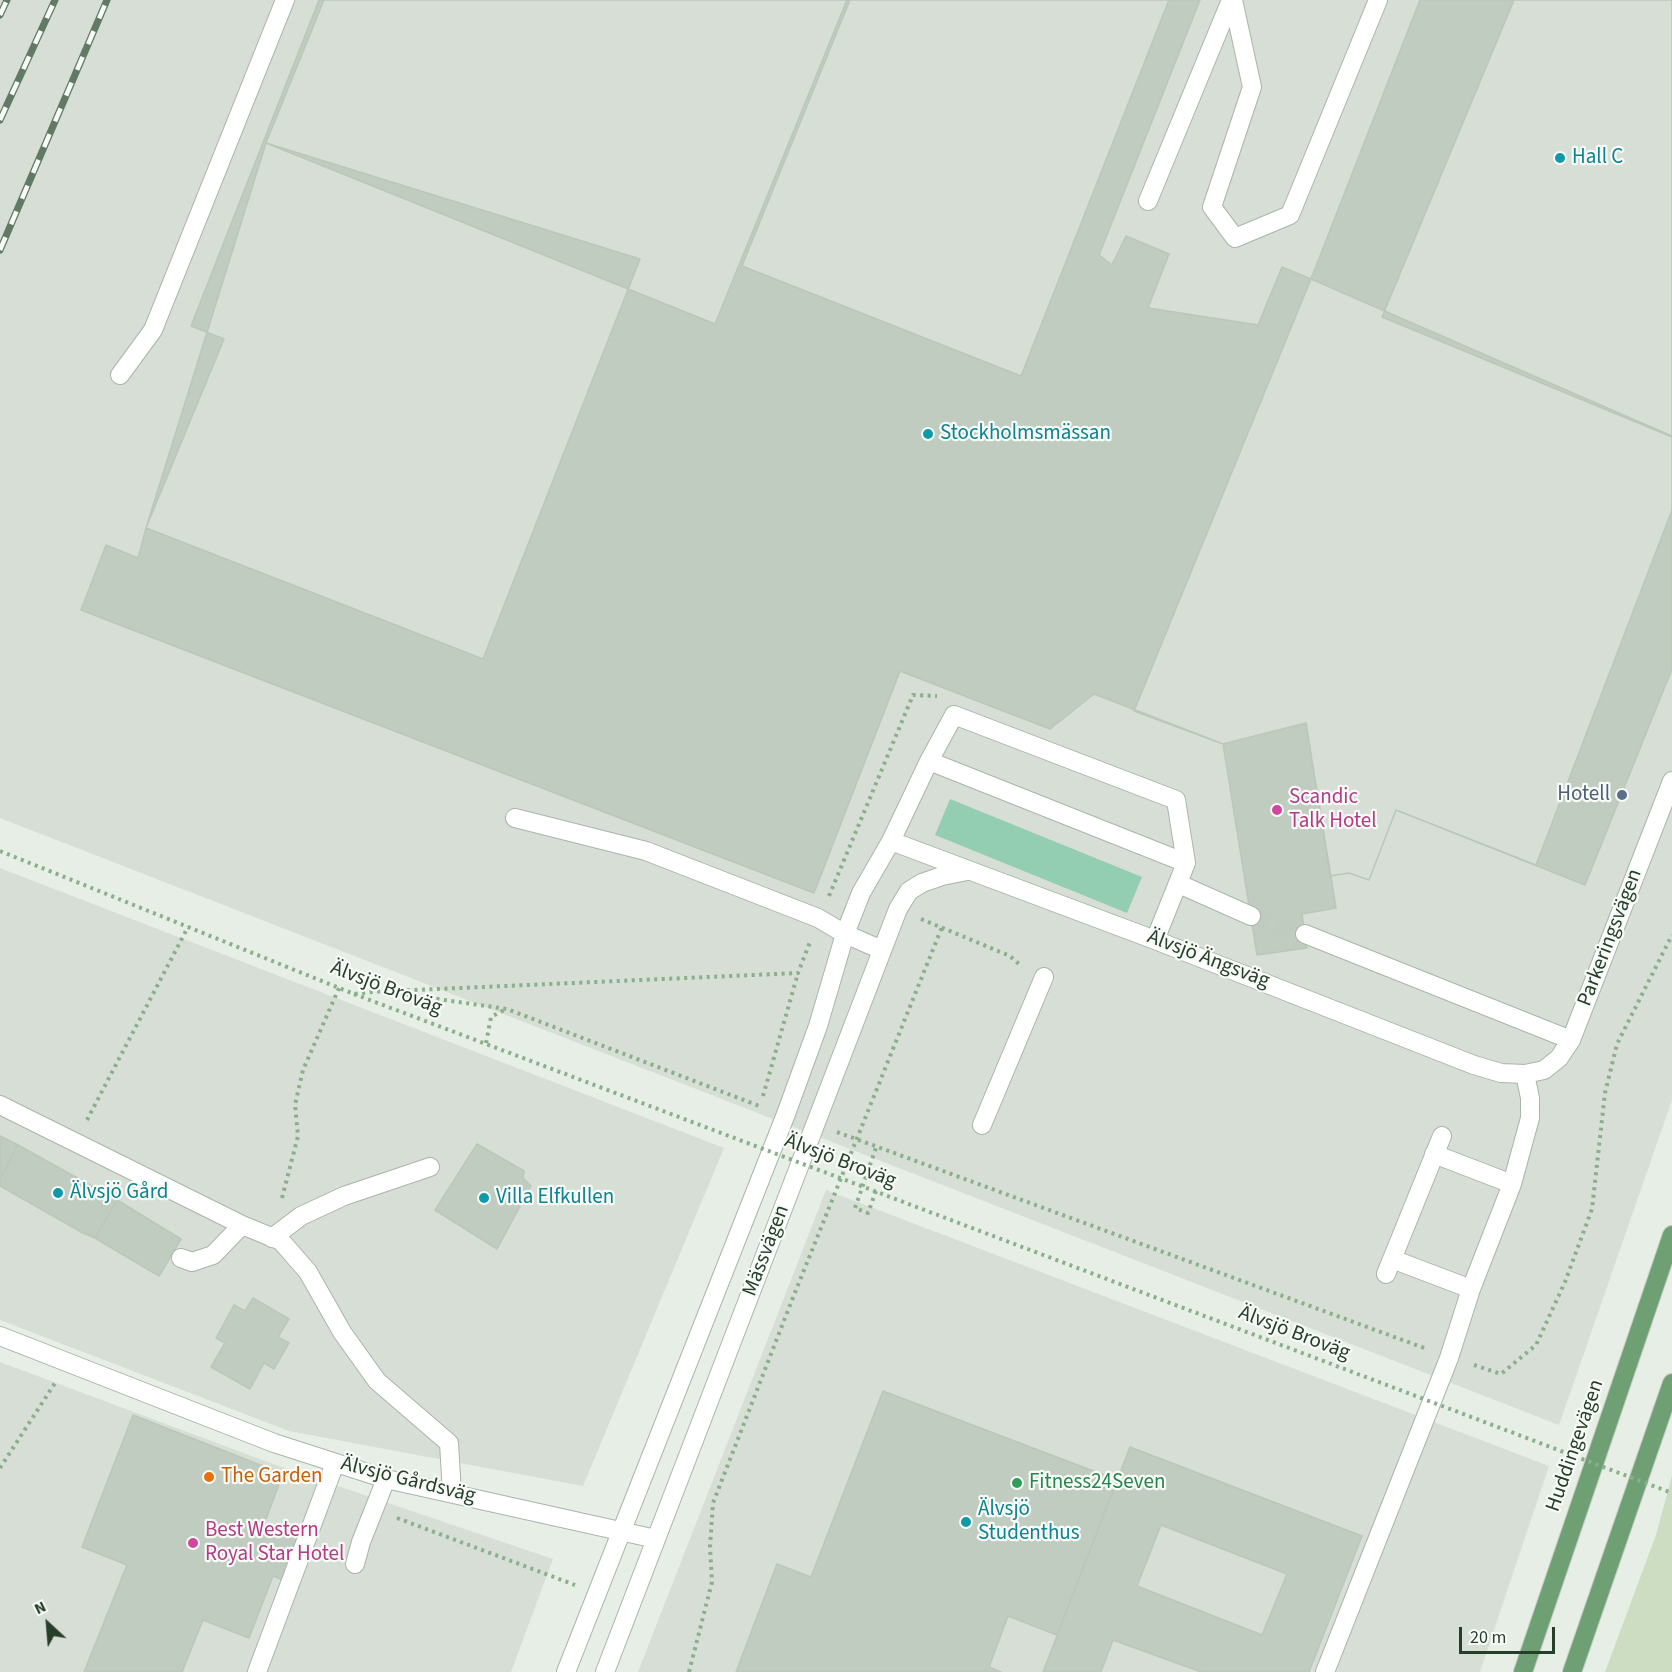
<!DOCTYPE html>
<meta charset="utf-8">
<style>
body{margin:0}
#map{position:relative;width:1672px;height:1672px;overflow:hidden;background:#e7eee6;font-family:"Source Sans 3",sans-serif}
canvas{display:block}
.north{position:absolute;left:18px;top:1594px;width:60px;height:60px;-webkit-text-stroke:4px #f8faf7;paint-order:stroke;rotate:334deg;font-size:16px;font-weight:700;line-height:24px;text-align:center;color:#263f29}
.north::after{content:'';display:block;margin:auto;width:21px;height:27px;background:#263f29;clip-path:polygon(50% 0,100% 100%,50% 72%,0 100%)}
.scale{position:absolute;left:1459px;top:1627px;width:96px;height:27px;box-sizing:border-box;border:3px solid #263f29;border-top:0;padding-left:8px;font-size:18px;line-height:21px;white-space:nowrap;color:#263f29;-webkit-text-stroke:4px #f8faf7;paint-order:stroke}
</style>
<div id="map">
<canvas width="1672" height="1672"></canvas>
<div class="north">N</div>
<div class="scale">20 m</div>
</div>
<script>
const ctx = document.querySelector('canvas').getContext('2d');
ctx.lineJoin = 'round';
function paint(path, color) {
  ctx.fillStyle = color;
  ctx.fill(path, 'evenodd');
}
function poly(rows) {
  const path = new Path2D();
  for (const r of rows) {
    path.moveTo(r[0], r[1]);
    for (let i = 2; i < r.length; i += 2) path.lineTo(r[i], r[i + 1]);
  }
  return path;
}
function strokePath(path, color, width, dash) {
  ctx.strokeStyle = color;
  ctx.lineWidth = width;
  ctx.lineCap = dash ? 'butt' : 'round';
  ctx.setLineDash(dash || []);
  ctx.stroke(path);
}
function write(font, color, halo, rows, align = 'center') {
  ctx.font = font + ' "Source Sans 3",sans-serif';
  ctx.lineWidth = 4.5;
  ctx.setLineDash([]);
  ctx.textBaseline = 'middle';
  ctx.strokeStyle = halo;
  ctx.fillStyle = color;
  for (const [text, x, y, turn = 0] of rows) {
    ctx.save();
    ctx.translate(x, y);
    ctx.rotate((+turn || 0) * Math.PI / 180);
    ctx.textAlign = isNaN(turn) ? turn : align;
    if (halo) ctx.strokeText(text, 0, 0);
    ctx.fillText(text, 0, 0);
    ctx.restore();
  }
}
const built = poly([
 [0,0,1672,0,1672,1100,1559,1425,0,818],
 [0,868,724,1148,583,1486,289,1431,0,1320],
 [826,1190,1549,1466,1480,1672,638,1672],
 [0,1362,273,1464,553,1559,511,1672,0,1672]
]);
const green = poly([
 [1672,1476,1672,1672,1605,1672,1656,1535]
]);
const water = poly([
 [950,799,1142,877,1127,913,935,835]
]);
const building = poly([
 [319,0,1200,0,1099,255,1112,265,1126,236,1169,254,1148,308,1258,325,1282,267,1311,279,1420,0,1672,0,1672,669,1585,885,1396,810,1369,880,1349,873,1330,876,1306,723,1223,744,1094,694,1050,729,900,671,814,893,81,610,106,545,138,558,146,528,224,339,191,326,319,0],
 [324,0,847,0,715,324,266,143,324,0],
 [850,0,1169,0,1021,376,742,266,850,0],
 [1514,0,1672,0,1672,437,1382,317,1514,0],
 [266,143,640,259,483,659,146,528,266,143],
 [1311,279,1672,436,1672,510,1536,865,1396,810,1369,880,1349,873,1330,876,1306,723,1223,744,1134,711,1311,279],
 [1306,723,1336,908,1302,914,1307,948,1257,955,1223,744,1306,723],
 [0,1136,18,1145,0,1179,0,1136],
 [477,1144,524,1171,523,1178,531,1186,497,1249,435,1210,477,1144],
 [18,1145,117,1200,95,1238,83,1233,0,1186,0,1179,18,1145],
 [117,1200,181,1239,159,1276,95,1238,117,1200],
 [253,1298,289,1319,278,1337,289,1343,274,1369,264,1363,250,1389,211,1367,225,1343,216,1338,234,1305,245,1311,253,1298],
 [883,1391,1117,1480,1057,1635,1008,1616,989,1667,1001,1672,736,1672,777,1564,811,1577,883,1391],
 [133,1415,283,1474,264,1524,305,1539,288,1582,273,1576,249,1638,203,1620,182,1672,84,1672,127,1565,82,1547,133,1415],
 [1130,1447,1362,1536,1309,1672,1201,1672,1113,1640,1101,1672,1043,1672,1130,1447],
 [1161,1525,1287,1574,1262,1635,1137,1586,1161,1525]
]);
const minorTunnel = poly([
 [1251,916,1305,934]
]);
const path = poly([
 [0,851,354,994,382,991,507,1009,762,1107],
 [829,896,913,695,937,696],
 [921,919,1010,956,1022,967],
 [392,991,798,973,810,942],
 [486,1043,491,1017,506,1009],
 [763,1096,798,973],
 [87,1120,188,927],
 [837,1132,1427,1349],
 [876,1191,868,1213,855,1208,877,1145],
 [282,1198,298,1136,295,1105,303,1070,339,988],
 [1474,1365,1501,1374,1536,1345,1565,1282,1592,1209,1605,1093,1617,1044,1672,935],
 [0,1468,55,1383],
 [397,1518,575,1585],
 [689,1672,712,1582,710,1547,713,1503,794,1295,942,927]
]);
const minor = poly([
 [1233,0,1252,87,1212,207,1235,238,1290,215,1378,0],
 [1148,201,1231,0],
 [120,375,153,330,285,0],
 [929,761,1186,863],
 [515,818,646,851,818,918,845,934,882,950],
 [891,841,1155,940,1474,1065,1501,1073,1525,1074,1544,1070,1559,1058,1571,1040,1672,781],
 [1179,884,1251,916],
 [1305,934,1571,1040],
 [0,1105,242,1225,281,1241,308,1272,342,1332,377,1381,449,1443,452,1493],
 [982,1125,1044,977],
 [1434,1154,1512,1184],
 [272,1238,301,1216,344,1196,430,1167],
 [181,1258,192,1262,213,1255,242,1225],
 [1392,1259,1471,1289],
 [1386,1274,1442,1136],
 [0,1336,274,1443,386,1479,656,1539],
 [355,1564,361,1542,386,1479],
 [257,1672,335,1463],
 [566,1672,786,1114,818,1026,845,934,861,893,891,841,929,761,954,715,1176,800,1186,863,1155,940],
 [605,1672,898,909,909,891,922,883,942,876,967,871],
 [1325,1672,1449,1358,1471,1289,1512,1184,1530,1118,1530,1098,1525,1074]
]);
const major = poly([
 [1523,1672,1672,1235],
 [1572,1672,1672,1383]
]);
const rail = poly([
 [0,15,7,0],
 [0,120,55,0],
 [0,250,107,0]
]);
const pathBridge = poly([
 [354,994,1672,1493]
]);
const markers = [
 [1560,158,6,"#0f9aa8"],
 [928,434,6,"#0f9aa8"],
 [1622,795,6,"#5c6f8a"],
 [1277,810,6,"#d1479c"],
 [58,1193,6,"#0f9aa8"],
 [484,1198,6,"#0f9aa8"],
 [209,1477,6,"#e8710a"],
 [1017,1483,6,"#2e9e5b"],
 [966,1522,6,"#0f9aa8"],
 [193,1543,6,"#d1479c"]
];
const cultureNames = [
 ["Hall C",1572,158],
 ["Stockholmsmässan",940,434],
 ["Älvsjö Gård",70,1193],
 ["Villa Elfkullen",496,1198],
 ["Älvsjö",978,1510],
 ["Studenthus",978,1534]
];
const serviceNames = [
 ["Hotell",1610,795]
];
const hotelNames = [
 ["Scandic",1289,798],
 ["Talk Hotel",1289,822],
 ["Best Western",205,1531],
 ["Royal Star Hotel",205,1555]
];
const streetNames = [
 ["Parkeringsvägen",1611,938,-69],
 ["Älvsjö Ängsväg",1208,960,21],
 ["Älvsjö Broväg",386,989,21],
 ["Älvsjö Broväg",840,1162,21],
 ["Mässvägen",767,1251,-69],
 ["Älvsjö Broväg",1294,1334,21],
 ["Huddingevägen",1576,1446,-71],
 ["Älvsjö Gårdsväg",408,1481,14]
];
const foodNames = [
 ["The Garden",221,1477]
];
const leisureNames = [
 ["Fitness24Seven",1029,1483]
];
paint(built, '#d6ded5');
paint(green, '#ccddc1');
paint(water, '#93ceb2');
paint(building, '#c0ccbf');
strokePath(building, '#bac7b9', 1.5);
strokePath(minorTunnel, '#c0cbc0', 18, [18, 9]);
strokePath(minor, '#a9b6aa', 20);
strokePath(major, '#c2c9c3', 20);
strokePath(path, '#89af8b', 4, [3, 4.5]);
strokePath(minor, '#fff', 18);
strokePath(major, '#6fa074', 18);
strokePath(rail, '#617a64', 7);
strokePath(rail, '#f8faf7', 4.5, [14]);
strokePath(pathBridge, '#89af8b', 4, [3, 4.5]);
for (const [x, y, r, color] of markers) {
  const dot = new Path2D();
  dot.arc(x, y, r, 0, 2 * Math.PI);
  ctx.fillStyle = color;
  ctx.fill(dot);
  strokePath(dot, '#f8faf7', 2);
}
write('21px', '#0d838f', '#f8faf7', cultureNames, 'left');
write('21px', '#4e5e75', '#f8faf7', serviceNames, 'right');
write('21px', '#b23c85', '#f8faf7', hotelNames, 'left');
write('21px', '#263f29', '#f8faf7', streetNames);
write('21px', '#c56008', '#f8faf7', foodNames, 'left');
write('21px', '#27864d', '#f8faf7', leisureNames, 'left');
</script>
